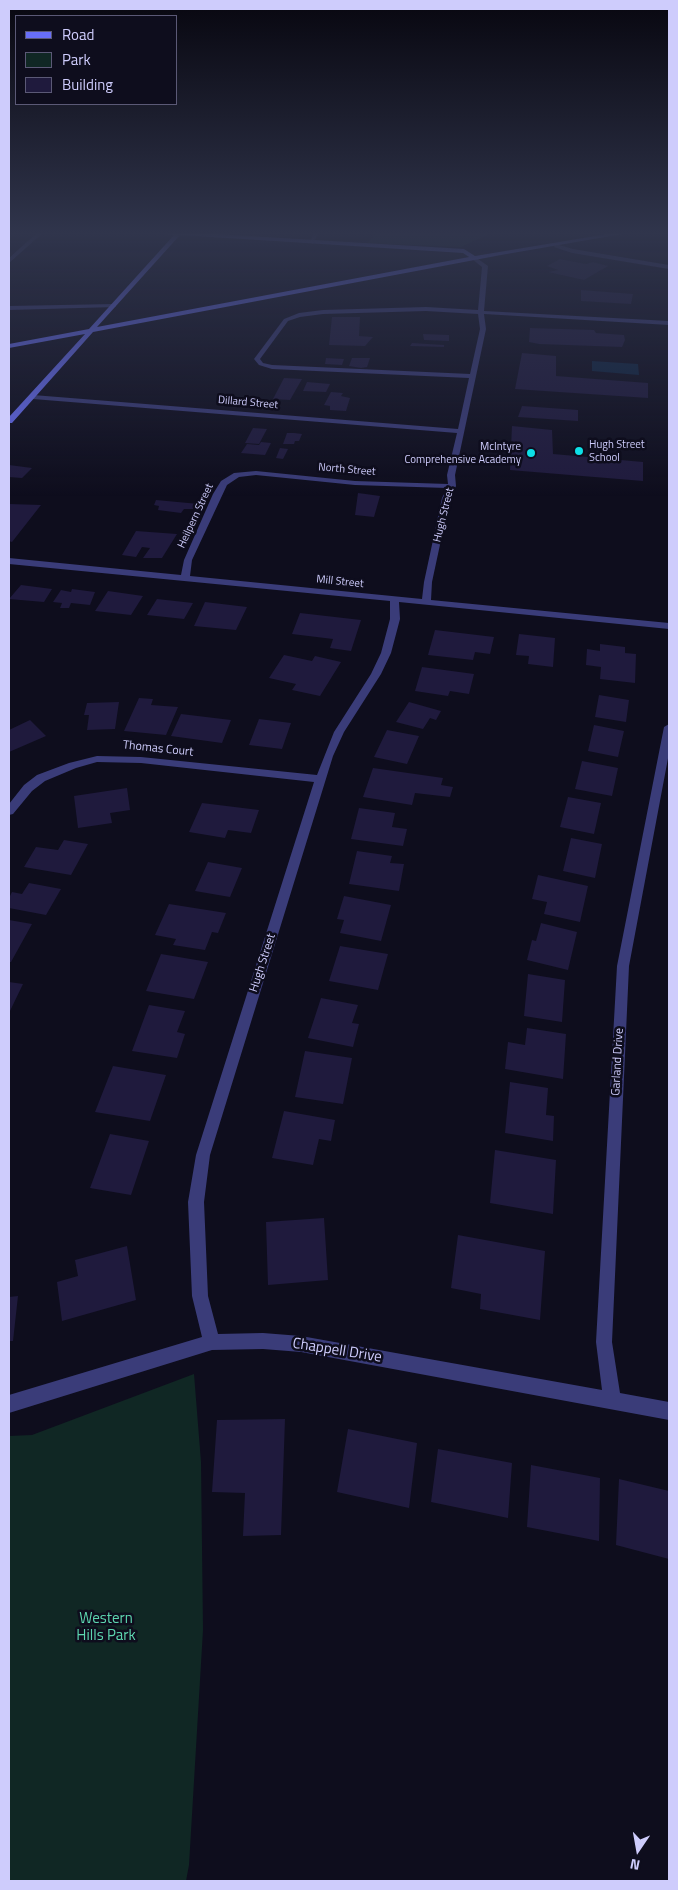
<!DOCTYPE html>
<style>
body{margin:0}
#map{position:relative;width:678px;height:1890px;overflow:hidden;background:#0e0d1d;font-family:"Titillium Web",sans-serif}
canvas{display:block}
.frame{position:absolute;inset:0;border:10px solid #ceccfc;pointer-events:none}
.legend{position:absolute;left:15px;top:15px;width:162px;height:90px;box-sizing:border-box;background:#0e0d1d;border:1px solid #5b5976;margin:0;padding:6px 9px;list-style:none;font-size:15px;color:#ceccfc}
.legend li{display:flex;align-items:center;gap:10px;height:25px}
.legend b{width:25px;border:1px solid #5b5976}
.north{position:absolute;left:613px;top:1825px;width:50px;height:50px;-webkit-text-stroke:4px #0e0d1d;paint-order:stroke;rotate:192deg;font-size:14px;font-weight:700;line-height:20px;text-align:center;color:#ceccfc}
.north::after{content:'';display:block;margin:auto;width:18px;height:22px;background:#ceccfc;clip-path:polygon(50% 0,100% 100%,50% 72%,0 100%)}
</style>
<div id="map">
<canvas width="678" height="1890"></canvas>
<div class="frame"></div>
<ul class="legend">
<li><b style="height:6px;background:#686ef7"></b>Road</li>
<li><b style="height:14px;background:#102724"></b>Park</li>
<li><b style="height:14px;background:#1f1a3d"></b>Building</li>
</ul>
<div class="north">N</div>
</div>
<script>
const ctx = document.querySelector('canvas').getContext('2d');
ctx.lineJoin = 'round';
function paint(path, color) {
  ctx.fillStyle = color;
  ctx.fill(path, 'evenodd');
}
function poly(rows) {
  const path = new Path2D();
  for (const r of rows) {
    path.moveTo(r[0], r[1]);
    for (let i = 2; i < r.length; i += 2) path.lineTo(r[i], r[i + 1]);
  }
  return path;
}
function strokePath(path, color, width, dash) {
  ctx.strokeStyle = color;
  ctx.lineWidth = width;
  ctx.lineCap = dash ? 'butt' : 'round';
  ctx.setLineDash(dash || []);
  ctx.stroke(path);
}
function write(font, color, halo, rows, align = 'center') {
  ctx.font = font + ' "Titillium Web",sans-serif';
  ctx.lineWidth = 5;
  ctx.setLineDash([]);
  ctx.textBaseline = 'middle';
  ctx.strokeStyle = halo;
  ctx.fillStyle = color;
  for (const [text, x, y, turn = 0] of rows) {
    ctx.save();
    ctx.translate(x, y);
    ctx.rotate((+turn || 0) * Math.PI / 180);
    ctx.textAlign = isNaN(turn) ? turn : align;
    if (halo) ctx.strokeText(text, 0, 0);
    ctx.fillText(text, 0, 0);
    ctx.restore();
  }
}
const green = poly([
 [378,232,493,232,461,247,367,243],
 [194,1374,201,1462,203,1630,189,1865,186,1881,9,1881,9,1436,32,1435]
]);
const water = poly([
 [592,361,638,364,639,375,592,371]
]);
const building = poly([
 [560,259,586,264,593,262,608,266,584,280,548,272,558,270,547,266],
 [581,290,633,294,631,304,581,301],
 [332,317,360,317,359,336,373,337,365,346,329,345],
 [530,328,594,330,596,333,624,335,625,340,622,347,539,344,529,342],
 [423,334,449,335,449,341,424,340],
 [412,343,444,345,444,347,410,346],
 [522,353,556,356,556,376,648,383,648,398,515,389],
 [326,358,344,359,342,365,325,364],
 [352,358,370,358,367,367,361,368,349,366],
 [284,378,302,379,290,400,273,399],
 [307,382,330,384,326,392,303,391],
 [331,392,343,393,341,396,350,398,346,411,330,410,330,406,324,405],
 [522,406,578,410,578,421,518,417],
 [512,426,552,430,553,454,643,462,643,481,510,470],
 [253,428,267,429,259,444,245,443],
 [287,433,294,433,302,434,299,441,295,441,294,444,283,444],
 [261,442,271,443,265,455,241,453,247,444,259,445],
 [280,448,288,449,283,459,276,458],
 [9,465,32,468,22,478,9,477],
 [358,493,380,496,374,517,355,515],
 [156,500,199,504,196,509,184,509,181,513,158,510,159,506,154,505],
 [9,504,41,505,12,542,9,541],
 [136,531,177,534,162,558,143,558,150,548,142,547,136,557,122,555],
 [21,585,52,589,44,602,9,599],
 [72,589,95,592,90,605,71,603,69,608,60,608,62,603,53,602,61,590,71,592],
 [108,591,143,596,131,615,95,611],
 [157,599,193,603,184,619,147,615],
 [205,602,247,607,236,630,194,626],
 [300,613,361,620,351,651,330,648,333,639,292,634],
 [435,630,494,637,490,654,475,652,473,660,428,655],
 [519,634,555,638,553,667,528,664,529,656,516,655],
 [600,644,625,647,625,653,636,654,635,683,600,679,601,667,586,665,587,649,600,651],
 [284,655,312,661,315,656,341,662,320,696,292,690,296,684,269,678],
 [422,667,474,674,469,694,450,691,448,696,415,691],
 [599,695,629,700,626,722,595,717],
 [139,698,153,699,151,705,178,707,166,735,124,731],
 [119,702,115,729,87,730,89,715,84,715,87,703],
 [409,702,441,711,436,720,430,718,423,729,396,722],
 [181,714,231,720,222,743,171,736],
 [259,719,291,723,282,749,249,745],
 [30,720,46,736,9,752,9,730],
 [594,725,624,731,618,757,588,751],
 [387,730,419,736,407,764,374,757],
 [582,761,618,768,612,796,575,789],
 [373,768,443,778,441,785,453,787,450,797,415,793,412,805,363,797],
 [127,788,130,810,110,813,112,823,78,828,74,796],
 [568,797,601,803,594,834,560,827],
 [202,803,259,810,251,833,228,830,225,838,189,832],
 [359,808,395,813,392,827,407,829,403,846,351,839],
 [571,838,602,844,595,878,563,871],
 [64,840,88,844,71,875,24,867,36,847,58,850],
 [357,851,392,856,390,863,404,864,399,891,349,884],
 [208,862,242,868,230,897,195,891],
 [538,875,588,886,580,922,544,914,547,902,532,899],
 [29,883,61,889,46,915,9,908,9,898,12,892,22,894],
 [344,896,391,905,381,941,340,933,344,920,337,919],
 [169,904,226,913,218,933,212,932,205,950,173,945,176,939,155,935],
 [9,920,32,924,11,962,9,962],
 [541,923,577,932,568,970,527,960,532,940,536,941],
 [340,946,388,954,378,990,329,981],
 [161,954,208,962,194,999,146,991],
 [528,974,565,980,562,1022,524,1016],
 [9,982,23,984,9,1013],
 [321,998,358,1005,352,1023,359,1024,353,1047,308,1038],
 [149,1005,185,1011,177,1032,185,1034,177,1058,132,1051],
 [527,1028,566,1034,563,1079,505,1069,508,1042,525,1045],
 [305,1051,352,1058,343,1104,295,1097],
 [113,1066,166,1075,150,1121,95,1112],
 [510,1082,548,1088,546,1115,554,1116,553,1141,505,1133],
 [284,1111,335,1120,331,1141,319,1139,313,1165,272,1158],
 [110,1134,149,1141,131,1195,90,1188],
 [495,1150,556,1160,553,1214,490,1203],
 [324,1218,328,1280,268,1285,266,1222],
 [458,1235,545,1251,540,1320,480,1309,481,1294,451,1288],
 [127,1246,136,1300,62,1321,57,1282,78,1276,75,1260],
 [18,1296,13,1341,9,1341,9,1297],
 [285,1419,281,1535,243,1536,245,1493,212,1492,217,1420],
 [348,1429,417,1443,409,1508,337,1492],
 [438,1449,512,1463,508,1518,431,1502],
 [531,1465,600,1478,599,1541,527,1527],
 [619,1479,669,1491,669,1559,616,1545]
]);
const street = poly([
 [38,232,44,232,9,263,9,258,38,232],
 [314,232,319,232,313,244,310,242,314,232],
 [556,244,573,249,669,265,669,269,572,253,554,247,556,244],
 [474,256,488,266,484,311,669,321,669,325,484,314,486,329,455,475,456,486,450,498,432,582,431,600,669,623,669,629,399,602,400,619,391,653,381,674,344,732,333,756,210,1155,204,1202,208,1296,218,1334,263,1333,301,1336,602,1390,596,1342,617,966,664,727,669,724,669,753,629,966,612,1342,620,1393,669,1402,669,1420,301,1352,263,1349,212,1350,9,1413,9,1395,202,1337,192,1296,188,1202,196,1155,314,782,141,763,97,762,76,768,45,781,32,791,13,814,9,815,9,804,24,785,37,775,69,763,97,756,141,757,317,775,334,732,371,674,381,653,390,619,390,601,9,564,9,558,181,575,184,560,213,494,221,481,234,473,256,471,355,481,448,484,447,475,457,433,33,399,30,397,33,395,458,429,469,378,272,369,259,365,254,359,284,319,299,313,323,310,426,307,478,310,482,267,472,259,474,256],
 [426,311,478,314,480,329,470,374,272,365,263,363,260,359,288,321,300,317,323,314,426,311],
 [256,475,355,485,447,488,442,498,424,582,422,599,190,576,192,560,227,485,239,477,256,475],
 [114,304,116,307,9,310,9,306,114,304]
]);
const secondary = poly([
 [147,232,183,232,464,249,475,256,619,232,634,232,501,255,93,332,12,423,9,423,9,417,85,334,9,348,9,344,89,329,174,235,147,232],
 [180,235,463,253,469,257,97,327,180,235]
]);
const markers = [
 [579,451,5,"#0de0e7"],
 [531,453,5,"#0de0e7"]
];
const farStreetnames = [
 ["Dillard Street",248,403,5],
 ["North Street",347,470,5],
 ["Hugh Street",444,515,-76],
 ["Heilpern Street",196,516,-65],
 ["Mill Street",340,582,6]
];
const farPoinames = [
 ["Hugh Street",589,445],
 ["School",589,458],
 ["McIntyre",521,447,"right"],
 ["Comprehensive Academy",521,460,"right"]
];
const streetNames = [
 ["Thomas Court",158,749,6],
 ["Hugh Street",263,963,-72],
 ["Garland Drive",618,1062,-87]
];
const nearStreetnames = [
 ["Chappell Drive",337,1351,9]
];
const nearParknames = [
 ["Western",106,1619],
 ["Hills Park",106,1636]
];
paint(green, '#102724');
paint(water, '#0e2440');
paint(building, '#1f1a3d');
paint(street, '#3a3c79');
paint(secondary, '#686ef7');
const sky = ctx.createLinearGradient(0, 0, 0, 497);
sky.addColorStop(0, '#080710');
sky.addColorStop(0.47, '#30354c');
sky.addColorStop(1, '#30354c00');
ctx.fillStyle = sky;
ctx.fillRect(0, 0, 678, 497);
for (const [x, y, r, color] of markers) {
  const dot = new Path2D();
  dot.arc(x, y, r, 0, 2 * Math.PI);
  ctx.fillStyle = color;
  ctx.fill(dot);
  strokePath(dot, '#0e0d1d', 2);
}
write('11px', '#ceccfc', '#0e0d1d', farStreetnames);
write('11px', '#ceccfc', '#0e0d1d', farPoinames, 'left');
write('12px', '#ceccfc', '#0e0d1d', streetNames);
write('15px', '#ceccfc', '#0e0d1d', nearStreetnames);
write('15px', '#5dd7b0', '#0e0d1d', nearParknames);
</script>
